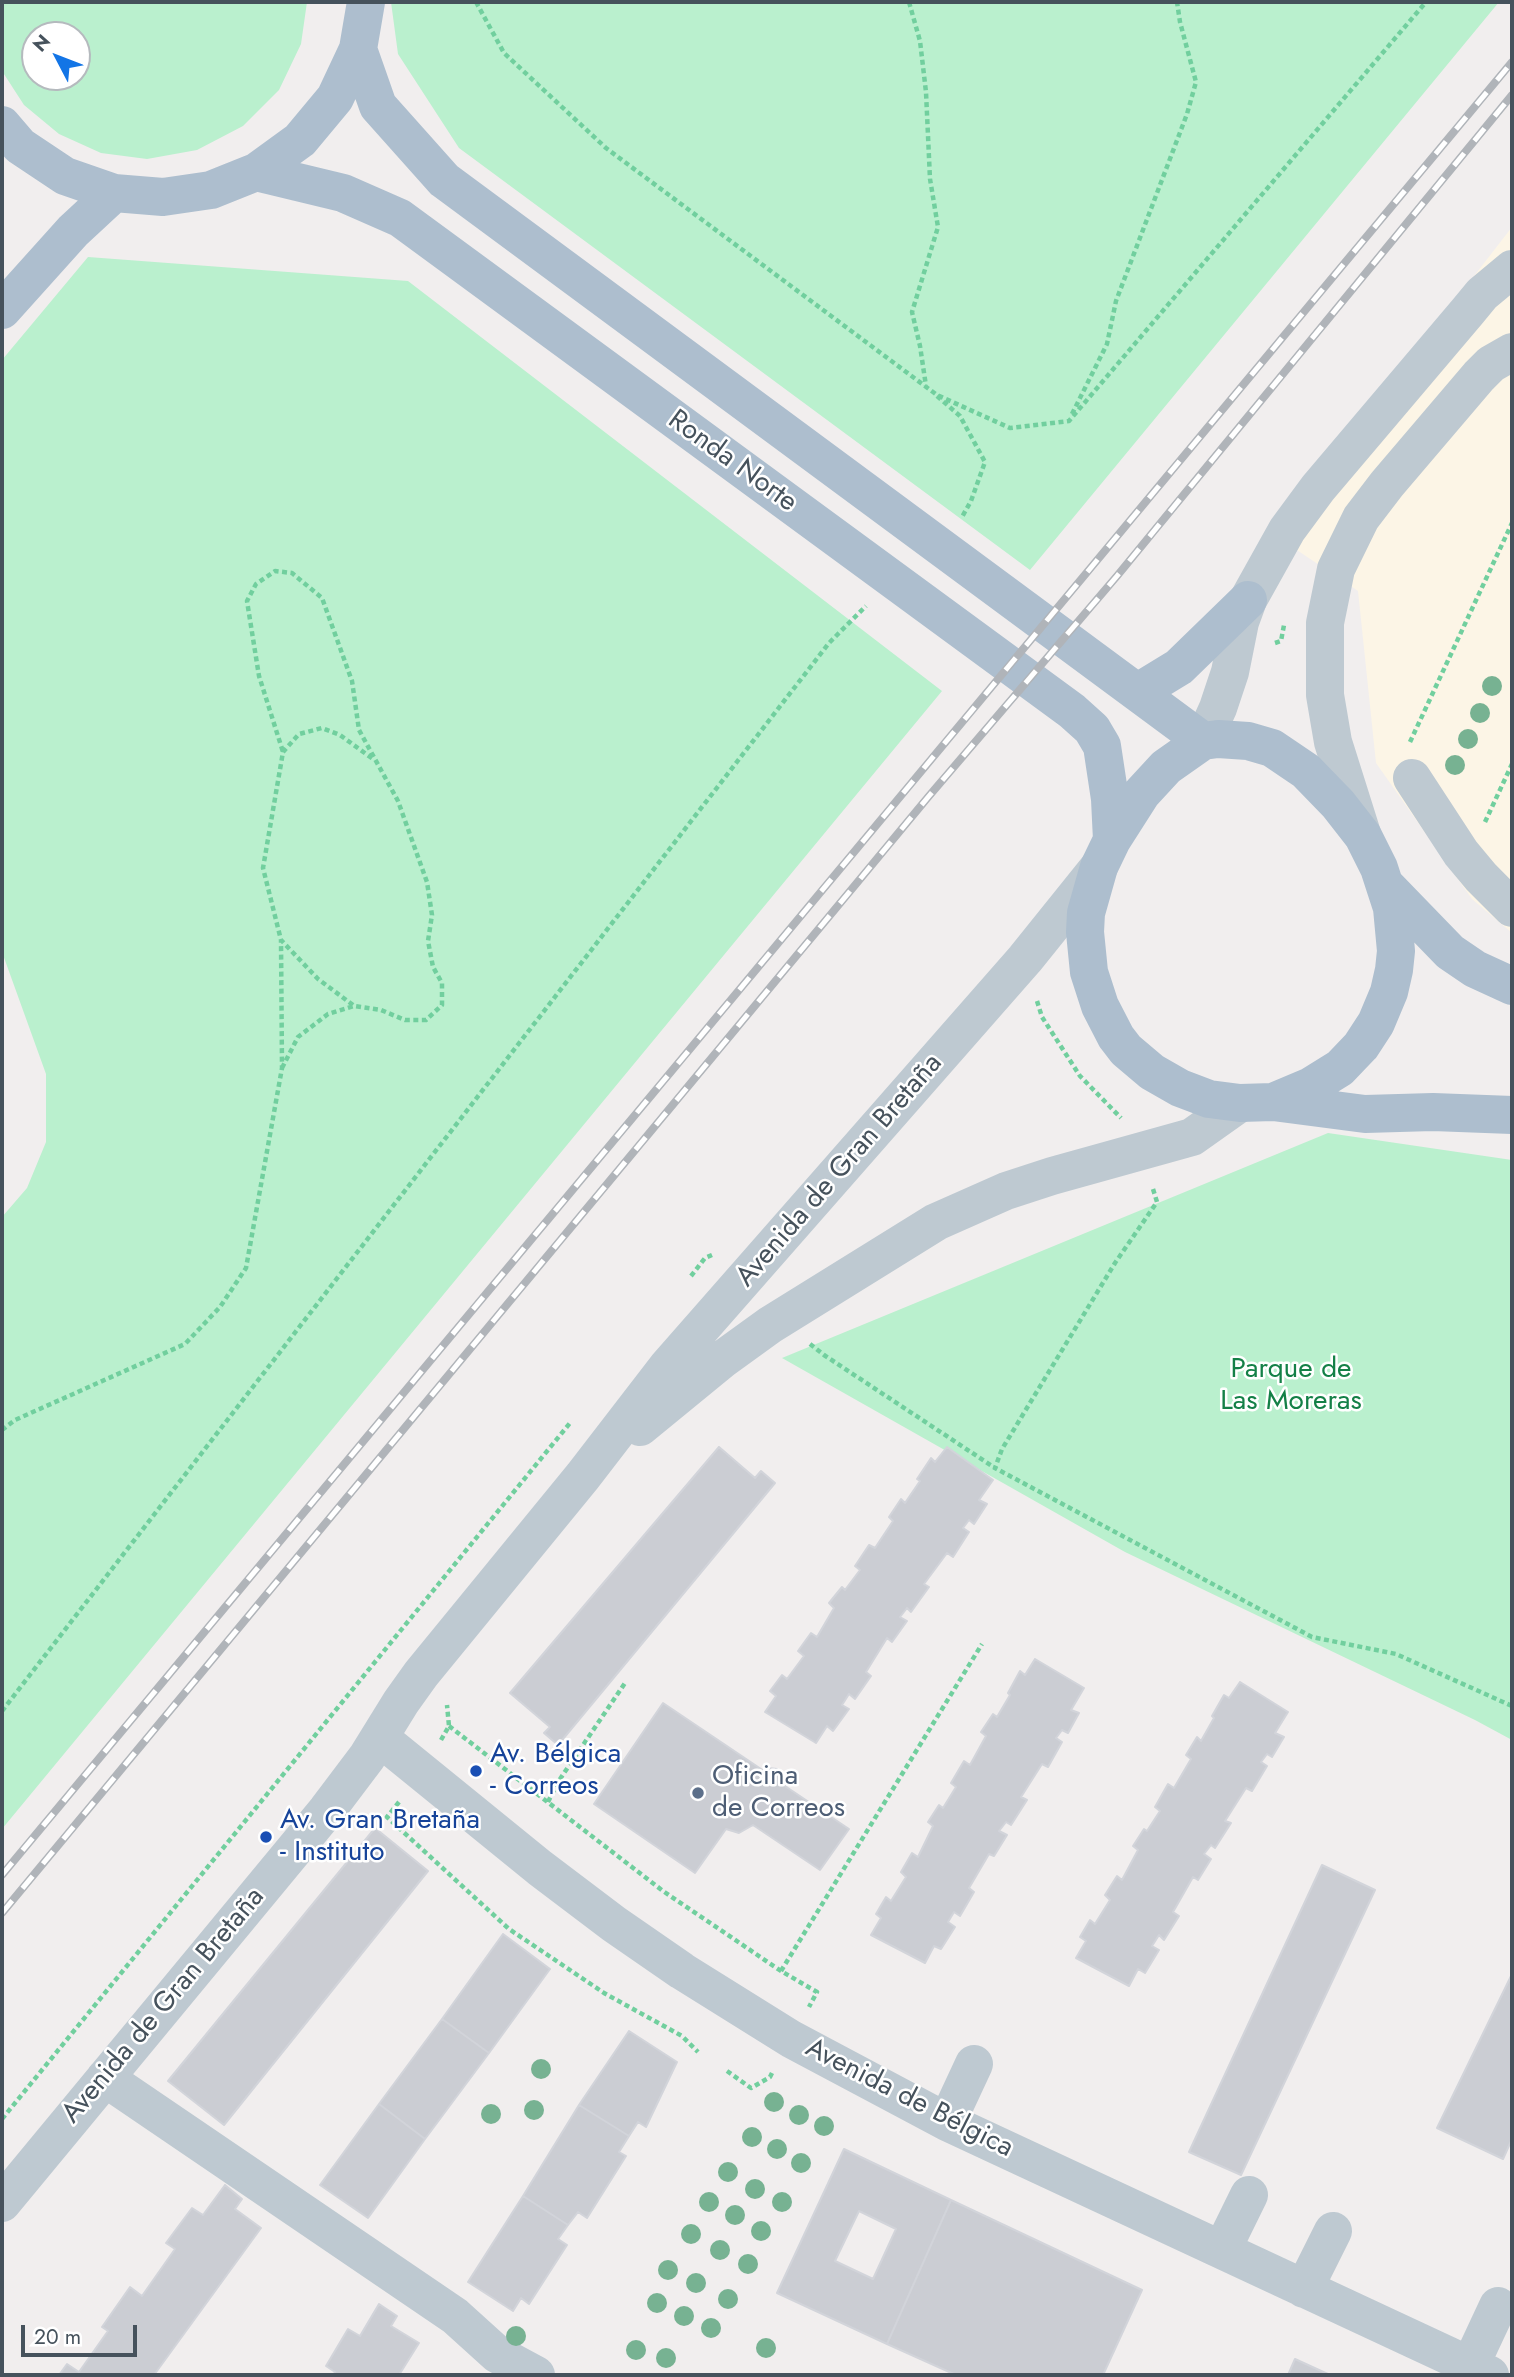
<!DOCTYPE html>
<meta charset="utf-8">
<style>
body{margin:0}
#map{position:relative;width:1514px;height:2377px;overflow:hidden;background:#f1eeee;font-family:Jost,sans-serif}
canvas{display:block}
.frame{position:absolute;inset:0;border:4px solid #46525c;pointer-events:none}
.north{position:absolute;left:21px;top:21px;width:70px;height:70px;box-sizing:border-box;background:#fff;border:2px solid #b5babe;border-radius:50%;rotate:312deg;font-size:19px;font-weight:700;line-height:28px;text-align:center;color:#46525c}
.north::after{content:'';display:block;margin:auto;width:24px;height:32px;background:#1375e6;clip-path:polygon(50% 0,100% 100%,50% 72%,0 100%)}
.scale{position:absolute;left:21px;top:2325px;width:116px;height:32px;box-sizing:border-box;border:4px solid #46525c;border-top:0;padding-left:9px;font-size:21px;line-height:24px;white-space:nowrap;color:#46525c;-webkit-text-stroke:5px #fff;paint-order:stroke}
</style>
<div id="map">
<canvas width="1514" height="2377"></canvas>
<div class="frame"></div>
<div class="north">N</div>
<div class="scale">20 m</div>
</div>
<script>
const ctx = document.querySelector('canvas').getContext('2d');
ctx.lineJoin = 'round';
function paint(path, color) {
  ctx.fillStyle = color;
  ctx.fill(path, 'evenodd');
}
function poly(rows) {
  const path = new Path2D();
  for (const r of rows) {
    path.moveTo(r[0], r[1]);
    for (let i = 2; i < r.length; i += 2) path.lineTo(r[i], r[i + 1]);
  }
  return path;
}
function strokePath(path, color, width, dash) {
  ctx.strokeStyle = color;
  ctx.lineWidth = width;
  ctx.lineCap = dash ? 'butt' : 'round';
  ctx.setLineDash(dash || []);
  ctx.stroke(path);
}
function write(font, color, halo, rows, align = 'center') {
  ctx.font = font + ' Jost,sans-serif';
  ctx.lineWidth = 5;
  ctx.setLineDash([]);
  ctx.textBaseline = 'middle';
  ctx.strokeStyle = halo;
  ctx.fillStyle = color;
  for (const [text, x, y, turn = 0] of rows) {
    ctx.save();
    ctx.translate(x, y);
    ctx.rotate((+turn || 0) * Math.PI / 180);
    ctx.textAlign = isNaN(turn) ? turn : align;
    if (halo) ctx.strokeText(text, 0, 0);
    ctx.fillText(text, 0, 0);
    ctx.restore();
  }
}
const commercial = poly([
 [1512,227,1512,933,1472,899,1376,763,1358,591,1267,530,1447,311]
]);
const green = poly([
 [2,2,307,2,301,44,279,90,243,126,197,150,147,159,101,153,59,134,24,105,2,71],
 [35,35,77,35,77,77,35,77],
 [391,2,1499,2,1030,570,459,148,398,54],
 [88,257,408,281,942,691,2,1829,2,1217,27,1188,46,1142,46,1074,2,952,2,360],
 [1328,1133,1512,1160,1512,1740,1475,1720,1125,1552,782,1358]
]);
const building = poly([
 [719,1447,755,1478,761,1471,775,1483,558,1745,544,1733,550,1727,510,1693,719,1447],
 [947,1447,993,1480,979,1500,987,1504,974,1524,969,1520,963,1528,969,1532,953,1557,947,1553,924,1584,929,1587,911,1612,907,1608,900,1617,907,1621,892,1642,887,1638,866,1672,871,1676,855,1699,849,1694,842,1705,849,1709,833,1731,827,1726,816,1743,765,1712,776,1696,770,1691,782,1675,787,1679,804,1656,798,1651,811,1633,817,1637,834,1608,829,1603,842,1587,845,1590,860,1570,855,1566,869,1545,875,1548,893,1521,889,1517,901,1499,905,1503,920,1481,917,1479,931,1458,935,1462,947,1447],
 [1035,1659,1084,1688,1071,1710,1079,1713,1068,1733,1062,1730,1056,1738,1062,1742,1048,1767,1042,1764,1021,1797,1027,1800,1011,1825,1006,1822,999,1831,1007,1835,994,1856,989,1854,969,1888,974,1892,960,1916,954,1912,948,1922,955,1927,941,1949,934,1946,925,1963,871,1935,881,1918,876,1914,886,1897,891,1901,906,1877,901,1872,912,1853,918,1857,933,1826,928,1822,939,1805,943,1808,956,1787,951,1783,964,1761,970,1765,986,1736,981,1732,993,1714,997,1717,1010,1695,1008,1693,1020,1671,1025,1675,1035,1659],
 [1240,1682,1288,1712,1275,1733,1284,1737,1272,1757,1267,1754,1261,1762,1267,1766,1252,1791,1246,1788,1225,1821,1231,1823,1215,1848,1211,1845,1204,1854,1211,1859,1198,1880,1193,1877,1173,1912,1179,1916,1164,1940,1159,1935,1152,1946,1159,1950,1145,1973,1138,1969,1129,1986,1076,1958,1086,1941,1080,1937,1090,1920,1095,1924,1110,1900,1105,1895,1117,1876,1122,1880,1138,1850,1133,1846,1144,1829,1147,1831,1160,1811,1155,1807,1168,1784,1174,1788,1191,1759,1186,1755,1197,1737,1201,1741,1214,1718,1212,1716,1224,1695,1229,1698,1240,1682],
 [663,1703,764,1771,768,1768,777,1769,781,1777,779,1782,849,1829,820,1870,753,1825,739,1833,726,1829,695,1873,594,1804,663,1703],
 [375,1828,428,1871,224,2125,168,2081,375,1828],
 [1322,1865,1375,1890,1241,2175,1189,2152,1322,1865],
 [503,1934,550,1969,489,2053,442,2019,503,1934],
 [1512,1974,1512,2139,1503,2159,1437,2128,1512,1974],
 [442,2019,489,2053,425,2139,379,2104,442,2019],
 [629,2031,677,2062,646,2127,638,2122,629,2136,579,2105,629,2031],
 [379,2104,425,2139,368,2218,320,2185,379,2104],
 [579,2105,629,2136,619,2152,626,2156,587,2218,578,2212,568,2225,523,2196,579,2105],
 [844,2149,951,2200,887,2344,777,2293,844,2149],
 [859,2211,896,2229,873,2279,835,2261,859,2211],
 [225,2185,242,2199,235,2209,261,2228,154,2375,59,2375,67,2364,79,2372,108,2331,102,2327,130,2287,142,2296,175,2249,166,2243,192,2208,203,2215,225,2185],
 [523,2196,568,2225,558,2239,567,2245,529,2304,521,2298,513,2311,468,2282,523,2196],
 [951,2200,1142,2290,1103,2375,956,2375,887,2344,951,2200],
 [379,2304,397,2316,391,2326,419,2343,399,2375,333,2375,335,2372,326,2366,348,2329,360,2336,379,2304],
 [1295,2359,1330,2375,1288,2375,1295,2359]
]);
const path = poly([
 [476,2,504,53,606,148,937,395,1010,428,1069,421,1426,2],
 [909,2,920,41,926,92,930,179,938,227,912,312,920,346,926,386],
 [937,396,960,416,985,462,971,501,962,517],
 [1072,414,1107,344,1116,301,1187,114,1196,82,1180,22,1177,2],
 [1275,643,1281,641,1284,625],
 [1410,742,1512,523],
 [1485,822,1512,764],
 [1037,1001,1042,1017,1080,1076,1121,1118],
 [353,1005,318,979,281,940,263,868,283,752,299,734,322,728,340,735,373,759],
 [282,1068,298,1037,328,1014,354,1006,381,1010,405,1020,426,1020,442,1005,442,983,433,967,428,941,432,915,427,882,398,801,359,730,352,681,322,598,292,573,275,571,256,584,247,601,259,676,283,752],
 [1153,1189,1157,1202,1115,1263,1002,1449,995,1468,1312,1637,1396,1654,1512,1706],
 [691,1276,705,1258,712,1255],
 [810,1344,824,1355,995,1468],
 [2,1430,15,1420,185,1344,220,1307,246,1268,282,1068,281,940],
 [2,1711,829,643,866,606],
 [449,1726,663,1891,781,1971,817,1992,809,2007],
 [441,1740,449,1726,447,1705],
 [399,1802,387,1817,509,1929,604,1993,682,2036,698,2052],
 [548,1802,558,1782,625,1683],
 [781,1971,982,1644],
 [727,2071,751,2088,770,2077,772,2073],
 [2,2119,570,1423]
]);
const minor = poly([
 [1203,741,1218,708,1230,672,1240,622,1248,600,1287,530,1318,488,1468,311,1482,294,1512,269],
 [1412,778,1461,853,1481,877,1512,908],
 [1362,834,1333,742,1325,695,1325,623,1336,569,1361,518,1387,484,1479,376,1491,364,1512,352],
 [640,1427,723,1359,770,1325,936,1222,1006,1191,1052,1176,1192,1137,1240,1103],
 [380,1738,540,1868,614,1924,682,1971,791,2039,947,2122,1490,2375],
 [105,2078,455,2316,497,2354,536,2375],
 [947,2122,974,2064],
 [2,2203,327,1810,367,1757,401,1702,421,1674,583,1476,667,1367,1025,959,1099,867],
 [1222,2250,1249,2195],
 [1304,2289,1333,2231],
 [1470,2366,1498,2306]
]);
const major = poly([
 [358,49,378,106,444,180,1203,741],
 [2,125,20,146,65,176,114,193,163,197,211,190,256,172,300,140,335,98,358,49,366,2],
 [256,172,343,193,400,218,1072,711,1092,729,1102,746,1110,799,1112,840],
 [2,310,73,231,114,193],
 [1138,692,1179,667,1248,600],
 [1218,739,1248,741,1272,748,1306,771,1338,804,1363,836,1379,868,1392,908,1396,951,1394,970,1389,992,1376,1023,1361,1046,1340,1068,1311,1086,1273,1102,1240,1103,1209,1099,1180,1088,1152,1072,1126,1050,1116,1037,1100,1006,1089,972,1085,932,1086,913,1099,867,1112,840,1142,793,1166,767,1203,741,1218,739],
 [1387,887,1450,952,1475,969,1512,986],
 [1273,1102,1365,1114,1433,1112,1512,1115]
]);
const rail = poly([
 [2,1875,1512,62],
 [2,1913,929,796,1117,576,1512,95]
]);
const trees = [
 [1492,686],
 [1480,713],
 [1468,739],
 [1455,765],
 [541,2069],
 [774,2102],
 [534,2110],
 [491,2114],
 [799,2115],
 [824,2126],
 [752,2137],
 [777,2149],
 [801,2163],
 [728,2172],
 [755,2189],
 [709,2202],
 [782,2202],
 [735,2215],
 [761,2231],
 [691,2234],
 [720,2250],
 [748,2264],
 [668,2270],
 [696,2283],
 [728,2299],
 [657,2303],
 [684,2316],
 [711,2328],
 [516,2336],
 [766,2348],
 [636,2350],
 [666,2358]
];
const markers = [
 [476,1771,7,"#1a4fb4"],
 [698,1793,7,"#5c6f8a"],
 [266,1837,7,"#1a4fb4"]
];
const streetNames = [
 ["Ronda Norte",732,462,36],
 ["Avenida de Gran Bretaña",840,1171,-49],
 ["Avenida de Gran Bretaña",164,2006,-50],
 ["Avenida de Bélgica",909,2099,27]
];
const parkNames = [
 ["Parque de",1291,1370],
 ["Las Moreras",1291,1402]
];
const transitNames = [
 ["Av. Bélgica",490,1755],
 ["- Correos",490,1787],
 ["Av. Gran Bretaña",280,1821],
 ["- Instituto",280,1853]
];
const serviceNames = [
 ["Oficina",712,1777],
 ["de Correos",712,1809]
];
paint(commercial, '#fcf5e6');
paint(green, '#baf0ce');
paint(building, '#cbcdd3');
strokePath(building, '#d2d4da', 2);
strokePath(path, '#71cf9e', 4.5, [5, 3.5]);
strokePath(minor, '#bec9d1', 38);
strokePath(major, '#adbece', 38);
strokePath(rail, '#b0b4b9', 8);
strokePath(rail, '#fff', 5, [16]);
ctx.fillStyle = '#77b292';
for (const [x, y] of trees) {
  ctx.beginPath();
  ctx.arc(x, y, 10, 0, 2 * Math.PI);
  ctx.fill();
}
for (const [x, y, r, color] of markers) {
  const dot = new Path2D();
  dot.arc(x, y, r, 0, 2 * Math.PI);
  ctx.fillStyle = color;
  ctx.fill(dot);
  strokePath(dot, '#fff', 2.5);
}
write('28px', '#46525c', '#fff', streetNames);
write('28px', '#148047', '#fff', parkNames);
write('28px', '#164399', '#fff', transitNames, 'left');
write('28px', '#4e5e75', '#fff', serviceNames, 'left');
</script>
